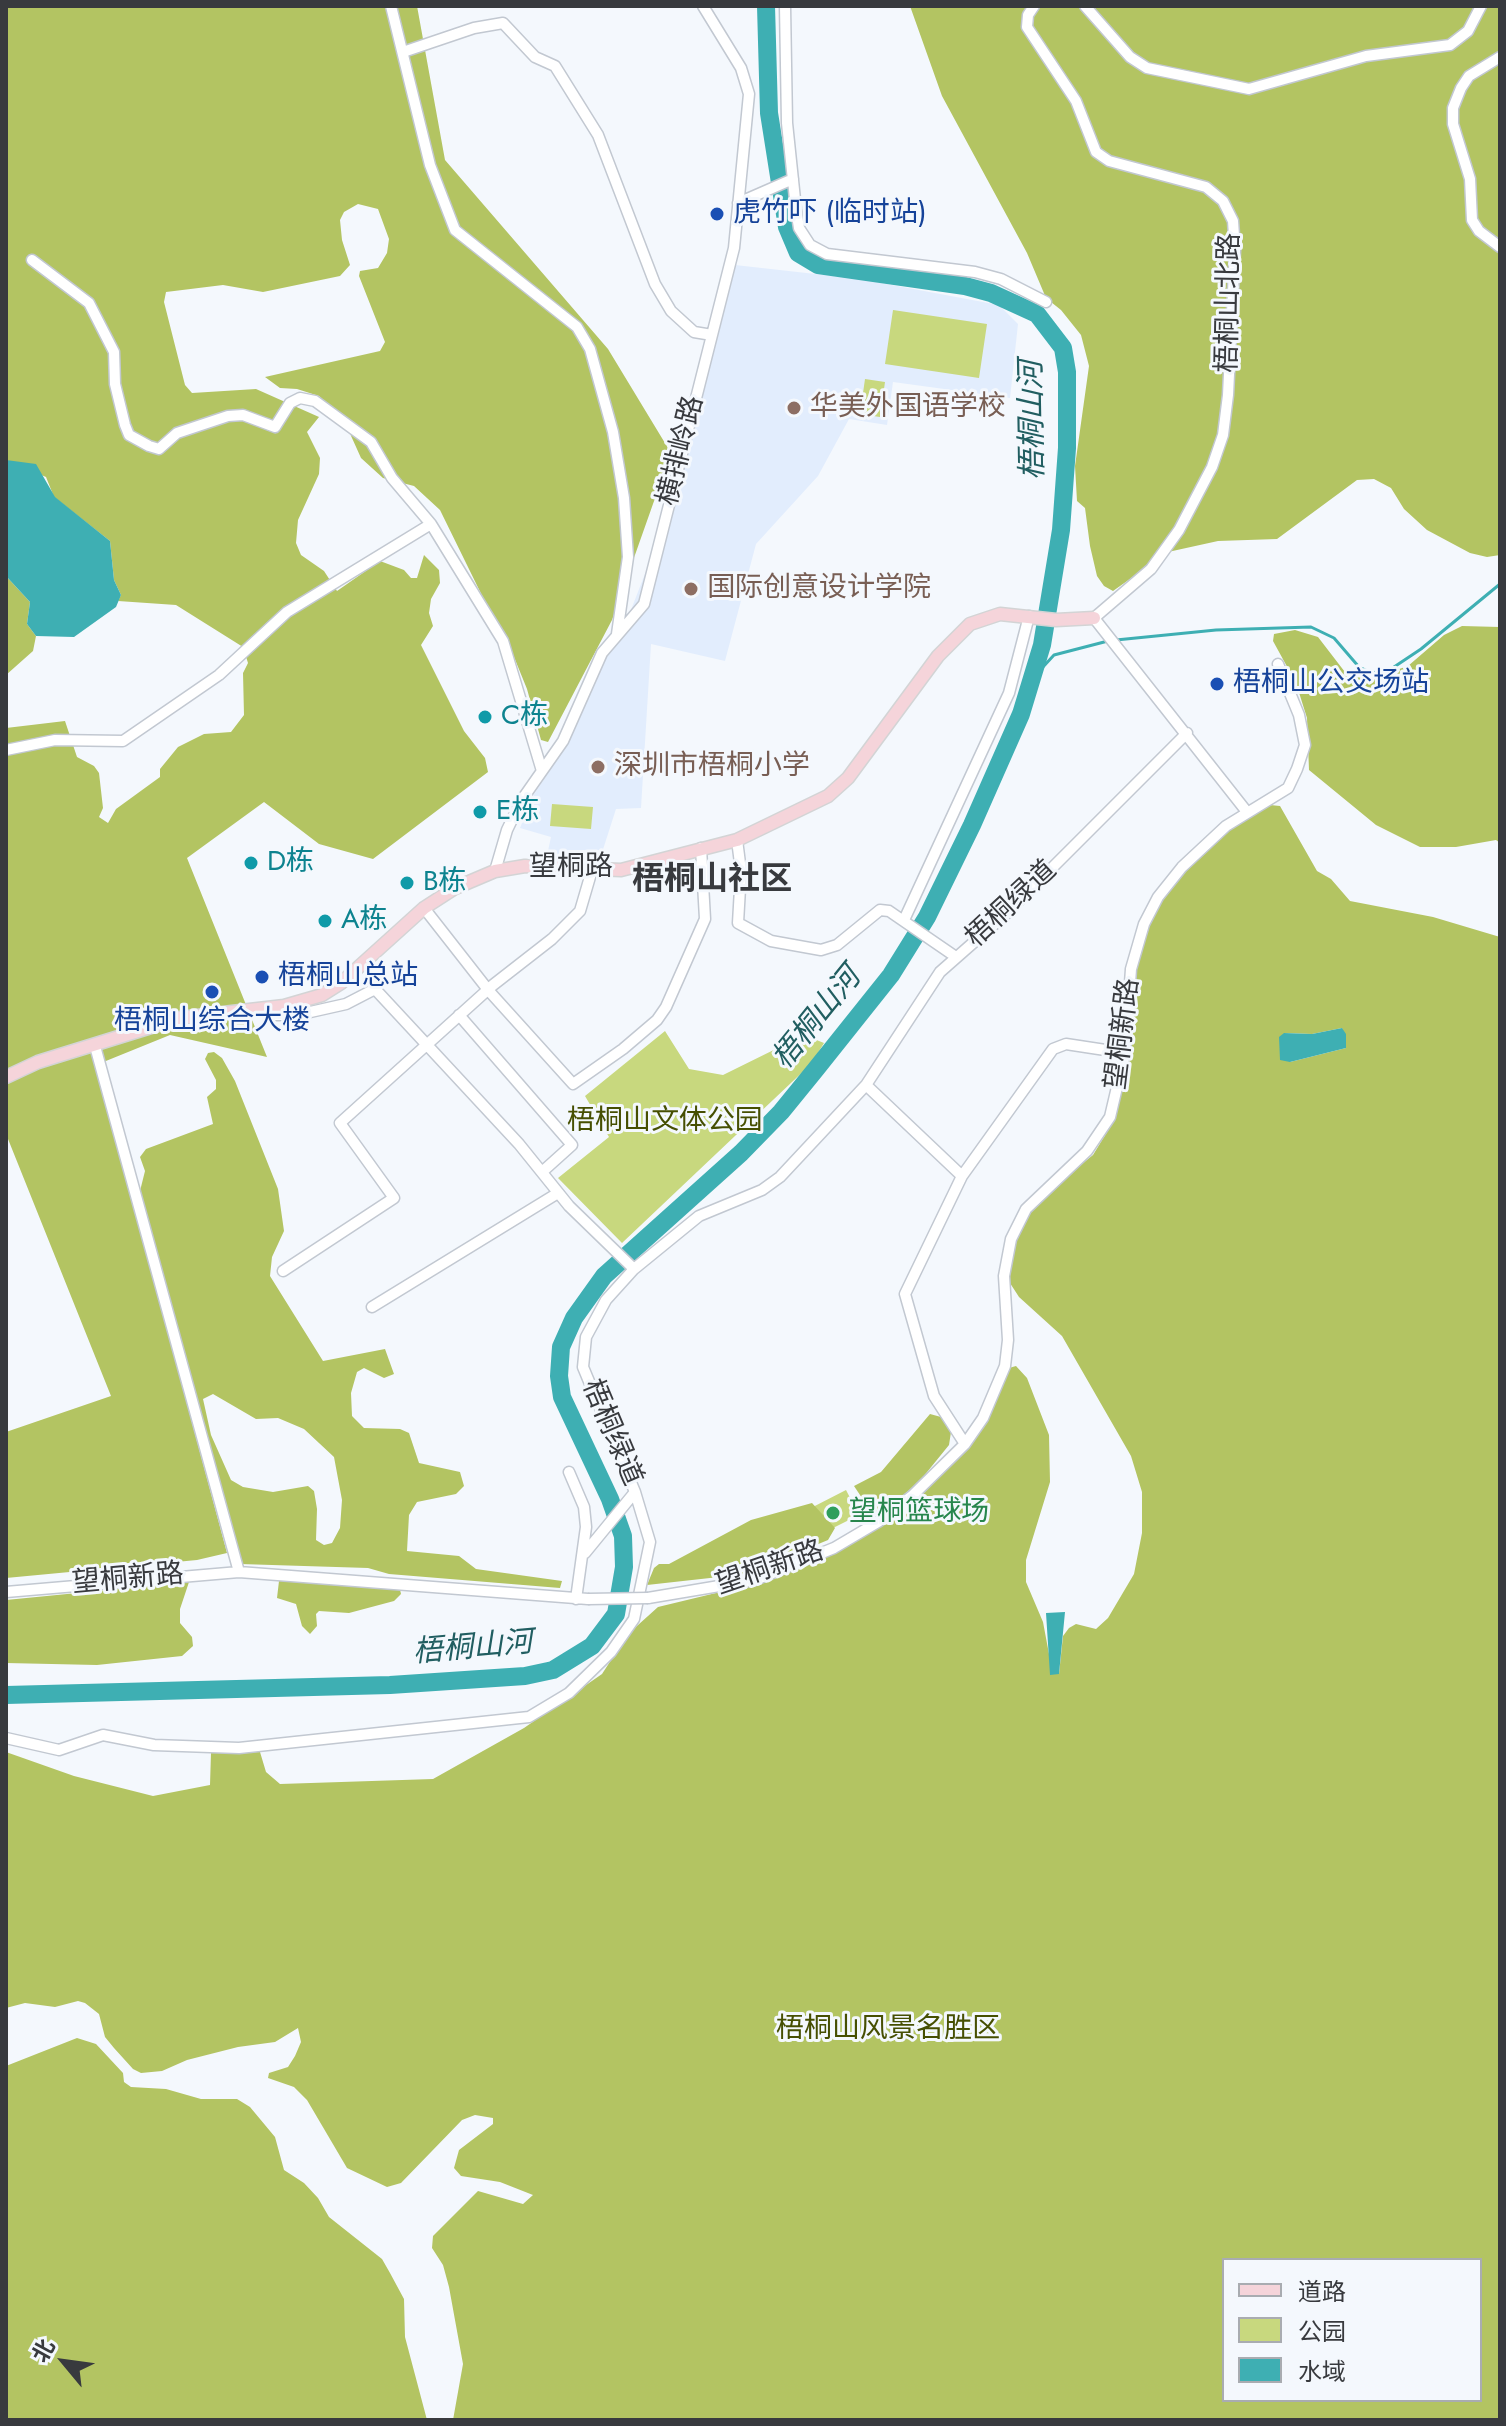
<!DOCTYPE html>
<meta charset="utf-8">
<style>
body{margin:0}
#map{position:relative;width:1506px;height:2426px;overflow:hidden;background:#f4f8fd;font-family:Jost,"Noto Sans SC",sans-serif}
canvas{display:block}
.frame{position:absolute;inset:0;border:8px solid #383a3e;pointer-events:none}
.legend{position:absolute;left:1222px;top:2258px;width:260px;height:144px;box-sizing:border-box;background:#f4f8fd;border:2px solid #a9acb1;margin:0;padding:10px 14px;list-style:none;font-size:24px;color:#383a3e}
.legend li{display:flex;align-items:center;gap:16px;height:40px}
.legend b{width:40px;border:2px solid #a9acb1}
.north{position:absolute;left:24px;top:2322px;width:80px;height:80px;-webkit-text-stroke:6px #f4f8fd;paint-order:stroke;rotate:299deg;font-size:22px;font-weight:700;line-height:32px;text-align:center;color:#383a3e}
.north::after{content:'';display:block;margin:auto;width:28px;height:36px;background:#383a3e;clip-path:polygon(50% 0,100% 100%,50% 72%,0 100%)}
</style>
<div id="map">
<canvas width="1506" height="2426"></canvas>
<div class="frame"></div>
<ul class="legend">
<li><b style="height:10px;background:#f5d4da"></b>道路</li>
<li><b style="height:22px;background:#c8d87e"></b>公园</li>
<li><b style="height:22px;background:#3eafb3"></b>水域</li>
</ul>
<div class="north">北</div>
</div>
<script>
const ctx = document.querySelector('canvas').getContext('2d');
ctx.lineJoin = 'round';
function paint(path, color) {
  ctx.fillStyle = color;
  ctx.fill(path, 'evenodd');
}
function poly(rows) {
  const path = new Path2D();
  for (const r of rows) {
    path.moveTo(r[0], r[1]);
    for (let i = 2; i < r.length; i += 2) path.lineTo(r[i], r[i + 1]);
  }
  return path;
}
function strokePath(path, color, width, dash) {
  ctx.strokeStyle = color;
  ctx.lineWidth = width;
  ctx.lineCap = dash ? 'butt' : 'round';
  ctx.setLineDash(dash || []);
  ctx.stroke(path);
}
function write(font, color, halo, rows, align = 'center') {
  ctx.font = font + ' Jost,"Noto Sans SC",sans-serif';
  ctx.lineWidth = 6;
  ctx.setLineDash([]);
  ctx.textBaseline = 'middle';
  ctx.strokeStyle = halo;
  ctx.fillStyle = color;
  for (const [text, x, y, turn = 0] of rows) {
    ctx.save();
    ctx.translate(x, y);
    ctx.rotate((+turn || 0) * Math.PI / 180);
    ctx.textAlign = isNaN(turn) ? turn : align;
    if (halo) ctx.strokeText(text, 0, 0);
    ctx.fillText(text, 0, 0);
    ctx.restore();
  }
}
const built = poly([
 [735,265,860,279,999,305,1018,324,1010,398,893,382,887,425,849,419,818,476,756,544,725,661,651,644,641,808,616,809,598,865,545,865,551,837,520,828,533,796,571,737,605,657,622,633,683,476]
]);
const green = poly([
 [893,310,987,324,979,378,885,364],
 [865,379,885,382,880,417,860,414],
 [552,804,593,807,591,829,550,826],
 [665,1031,689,1069,723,1075,804,1035,824,1043,811,1064,622,1243,558,1178,609,1137,585,1096],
 [846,1490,859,1515,819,1535,807,1510]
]);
const forest = poly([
 [6,6,417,6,445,160,608,349,671,453,612,620,548,742,541,740,527,689,503,630,492,616,440,510,414,486,383,478,361,458,343,418,319,396,297,389,280,388,265,377,380,351,385,342,359,276,360,271,378,268,387,253,389,239,378,209,358,204,344,212,340,220,342,240,350,265,340,276,263,292,223,285,166,292,164,302,185,385,192,393,256,389,319,417,307,432,320,458,319,474,298,520,296,543,301,555,324,571,337,591,380,561,404,570,411,578,417,578,424,555,439,570,440,583,431,599,429,613,433,626,421,645,464,731,485,758,488,772,373,859,319,844,264,802,187,858,267,1057,170,1035,96,1065,227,1553,197,1560,6,1578,6,1432,111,1396,6,1134,6,728,65,721,77,757,94,766,99,773,103,808,99,817,108,823,116,809,160,777,160,769,178,747,204,734,231,732,244,715,243,673,248,663,243,647,176,605,118,601,121,595,114,580,110,541,54,497,46,477,6,460],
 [910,6,1500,6,1500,555,1487,557,1470,553,1427,530,1404,509,1391,488,1374,479,1357,480,1277,539,1218,541,1168,552,1113,591,1104,586,1097,576,1090,546,1085,508,1077,501,1075,466,1089,366,1081,335,1061,310,1046,298,1027,253,942,96],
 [6,576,30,602,27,624,36,636,33,651,6,675],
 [1462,626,1500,627,1500,843,1496,840,1456,847,1420,847,1376,825,1309,770,1307,718,1296,683,1273,641,1274,634,1295,630,1318,637,1348,676,1370,679,1408,666,1444,635],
 [1270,805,1280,806,1317,871,1331,879,1350,901,1433,917,1500,937,1500,2420,453,2420,463,2364,449,2287,443,2265,432,2248,433,2236,478,2191,523,2204,533,2195,500,2182,461,2176,454,2168,459,2150,493,2124,493,2118,475,2115,462,2120,401,2183,387,2187,347,2168,307,2100,294,2087,268,2078,269,2073,288,2067,295,2056,301,2042,298,2028,275,2042,238,2047,187,2060,162,2071,141,2073,133,2069,114,2048,105,2037,99,2014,85,2003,78,2001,55,2007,25,2003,6,2008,6,1752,74,1776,153,1796,210,1785,211,1753,260,1752,266,1772,280,1784,433,1779,524,1728,602,1674,628,1634,658,1607,778,1578,899,1514,971,1441,1009,1368,1016,1366,1027,1378,1049,1435,1050,1482,1026,1560,1026,1582,1043,1622,1049,1654,1059,1674,1063,1636,1069,1628,1076,1624,1096,1629,1108,1618,1134,1574,1142,1533,1142,1492,1131,1456,1062,1336,1019,1297,1008,1280,1008,1253,1026,1209,1093,1155,1107,1132,1124,1080,1134,969,1147,923,1173,883,1225,832],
 [1342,1028,1346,1048,1290,1062,1284,1033,1312,1034],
 [1224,2260,1480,2260,1480,2400,1224,2400],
 [214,1052,222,1058,235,1081,278,1189,284,1231,272,1257,270,1276,323,1361,385,1349,394,1374,384,1378,364,1368,357,1372,351,1393,352,1416,364,1428,400,1429,409,1433,419,1463,460,1472,464,1486,456,1494,417,1502,409,1515,407,1551,459,1556,476,1569,562,1581,560,1588,389,1574,368,1568,240,1564,138,1199,145,1171,140,1157,146,1149,213,1124,207,1097,216,1089,216,1080,205,1059,208,1053],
 [213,1394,256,1419,278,1418,304,1429,334,1457,342,1500,340,1528,332,1543,324,1545,316,1540,317,1509,314,1491,308,1486,273,1492,243,1487,231,1480,211,1435,203,1399],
 [930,1414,941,1417,951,1432,949,1445,919,1482,889,1507,878,1513,870,1510,854,1486,881,1472],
 [812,1503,835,1528,828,1540,746,1574,647,1585,654,1568,659,1564,669,1564,751,1520],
 [284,1579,399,1585,401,1594,394,1601,349,1613,319,1611,316,1614,317,1626,310,1634,302,1626,296,1604,277,1598,279,1581],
 [189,1582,180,1609,180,1623,192,1637,193,1646,182,1656,97,1665,6,1663,6,1600],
 [77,2038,96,2044,123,2073,124,2082,131,2087,166,2089,201,2099,237,2099,250,2107,275,2137,284,2170,304,2183,318,2198,329,2217,382,2259,390,2273,404,2299,405,2337,427,2420,6,2420,6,2066]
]);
const water = poly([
 [6,460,36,464,55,497,110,541,114,580,121,595,116,607,74,637,36,636,27,624,30,602,6,576],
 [1342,1028,1346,1034,1346,1048,1290,1062,1280,1060,1279,1037,1284,1033,1312,1034],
 [1065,1612,1059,1674,1050,1675,1046,1613]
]);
const stream = poly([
 [1116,640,1216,630,1311,627,1334,638,1359,667,1372,673,1391,669,1421,649,1500,584],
 [1031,680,1054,655,1108,641]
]);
const river = poly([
 [6,1695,390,1685,525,1676,553,1670,592,1646,616,1614,624,1567,623,1536,610,1499,562,1397,559,1376,561,1347,574,1318,604,1276,741,1153,781,1112,816,1069,891,975,927,917,972,825,1021,714,1042,645,1061,530,1067,448,1067,372,1063,348,1037,314,991,293,965,286,818,265,798,253,787,227,769,113,766,6]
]);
const minor = poly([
 [391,6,430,165,455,230,577,327,590,349,613,432,624,498,628,557,617,634],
 [785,6,787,123,796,209,799,228,810,245,827,254,975,272,1001,279,1046,302],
 [1034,6,1028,15,1027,27,1076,101,1096,152,1109,161,1206,187,1223,201,1233,221,1235,250,1228,395,1223,435,1212,467,1179,530,1151,569,1094,618,1247,812],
 [1085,6,1130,57,1147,68,1249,89,1366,56,1450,45,1468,31,1481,6],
 [403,52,474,28,503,23,535,57,555,66,598,135,655,284,671,311,694,332,712,335],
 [1500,57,1469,76,1461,88,1453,108,1453,124,1470,179,1472,220,1479,231,1500,247],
 [738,203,793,179],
 [32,260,89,303,114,352,115,384,125,425,129,435,149,446,159,449,177,433,228,416,243,415,275,427,290,403,300,398,315,401,371,442,392,478,431,524,503,641,542,771],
 [6,750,55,740,123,741,219,675,287,612,431,524],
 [737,840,741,871,738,923,771,941,821,950,837,945,880,910,889,911,956,957],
 [495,871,507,830,521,801,563,741,602,653,644,604,734,248,749,94,741,68,703,6],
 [424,908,489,991,573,1084,623,1049,657,1020,666,1007,705,919,701,848],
 [904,920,1009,693,1029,616],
 [264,1009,273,1015,297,1015,346,1004,375,989,519,1144,569,1206,634,1269],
 [459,1015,572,1145,542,1172],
 [95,1046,239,1572],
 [866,1085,962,1176],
 [283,1271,394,1198,340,1123,493,985,552,939,580,911,592,870],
 [372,1307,558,1193],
 [965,1444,934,1396,905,1294,962,1176,1053,1049,1066,1044,1125,1053],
 [569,1472,584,1507,586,1527,576,1599],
 [585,1553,635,1492],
 [6,1592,239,1572,588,1599],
 [648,1598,755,1580,834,1548,878,1522,912,1496,965,1444,983,1418,1005,1366,1008,1340,1004,1276,1011,1239,1026,1209,1087,1151,1110,1117,1125,1053,1131,969,1144,924,1158,897,1182,867,1226,826,1288,788,1297,769,1305,745,1299,715,1278,664],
 [6,1738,59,1750,103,1735,154,1745,239,1748,529,1717,569,1693,611,1652,634,1619,650,1542,635,1492,583,1367,586,1337,606,1300,634,1269,699,1216,762,1190,780,1177,866,1085,940,972,1007,913,1187,733]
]);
const major = poly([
 [6,1077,38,1062,180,1018,284,1006,322,995,341,983,424,908,455,888,495,871,525,866,621,870,737,840,828,796,848,778,938,656,970,624,1000,614,1056,620,1094,618]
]);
const minorBridge = poly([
 [588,1599,648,1598]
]);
const markers = [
 [717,214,8,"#1a4fb4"],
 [794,408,8,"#8d6e63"],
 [691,589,8,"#8d6e63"],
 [1217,684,8,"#1a4fb4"],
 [485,717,8,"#0f9aa8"],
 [598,767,8,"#8d6e63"],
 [480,812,8,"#0f9aa8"],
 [251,863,8,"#0f9aa8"],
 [407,883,8,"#0f9aa8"],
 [325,921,8,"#0f9aa8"],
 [262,977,8,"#1a4fb4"],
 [212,992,8,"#1a4fb4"],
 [833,1513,8,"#2e9e5b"]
];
const transitNames = [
 ["虎竹吓 (临时站)",733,214],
 ["梧桐山公交场站",1233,684],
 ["梧桐山总站",278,977],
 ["梧桐山综合大楼",212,1022,"center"]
];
const streetNames = [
 ["梧桐山北路",1230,303,-89],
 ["横排岭路",682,451,-76],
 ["望桐路",571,868],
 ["梧桐绿道",1012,905,-43],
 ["望桐新路",1124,1034,-83],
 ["梧桐绿道",611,1433,67],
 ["望桐新路",770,1569,-19],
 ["望桐新路",128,1580,-5]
];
const educationNames = [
 ["华美外国语学校",810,408],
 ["国际创意设计学院",707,589],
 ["深圳市梧桐小学",614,767]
];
const cultureNames = [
 ["C栋",501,717],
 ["E栋",496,812],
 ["D栋",267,863],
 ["B栋",423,883],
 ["A栋",341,921]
];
const parkNames = [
 ["梧桐山文体公园",665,1122],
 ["梧桐山风景名胜区",888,2030]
];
const leisureNames = [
 ["望桐篮球场",849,1513]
];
const waterNames = [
 ["梧桐山河",1034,420,-91],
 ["梧桐山河",818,1019,-51],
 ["梧桐山河",473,1649,-5]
];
const quarterNames = [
 ["梧桐山社区",712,881]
];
paint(built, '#e2edfd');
paint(green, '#c8d87e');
paint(forest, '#b3c462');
paint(water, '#3eafb3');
strokePath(stream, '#3eafb3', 3);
strokePath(river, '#3eafb3', 18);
strokePath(minor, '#c2c8d1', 13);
strokePath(major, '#d3d4d5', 15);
strokePath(minor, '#fff', 10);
strokePath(major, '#f5d4da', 12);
strokePath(minorBridge, '#c2c8d1', 13, []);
strokePath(minorBridge, '#fff', 10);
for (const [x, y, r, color] of markers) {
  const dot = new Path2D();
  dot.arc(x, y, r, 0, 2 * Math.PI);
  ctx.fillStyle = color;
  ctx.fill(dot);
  strokePath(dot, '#f4f8fd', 3);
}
write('28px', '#164399', '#f4f8fd', transitNames, 'left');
write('28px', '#383a3e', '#f4f8fd', streetNames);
write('28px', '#785e54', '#f4f8fd', educationNames, 'left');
write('28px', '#0d838f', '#f4f8fd', cultureNames, 'left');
write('28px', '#464f02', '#f4f8fd', parkNames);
write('28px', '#27864d', '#f4f8fd', leisureNames, 'left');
write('italic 30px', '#215e61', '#f4f8fd', waterNames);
write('bold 32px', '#383a3e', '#f4f8fd', quarterNames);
</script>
